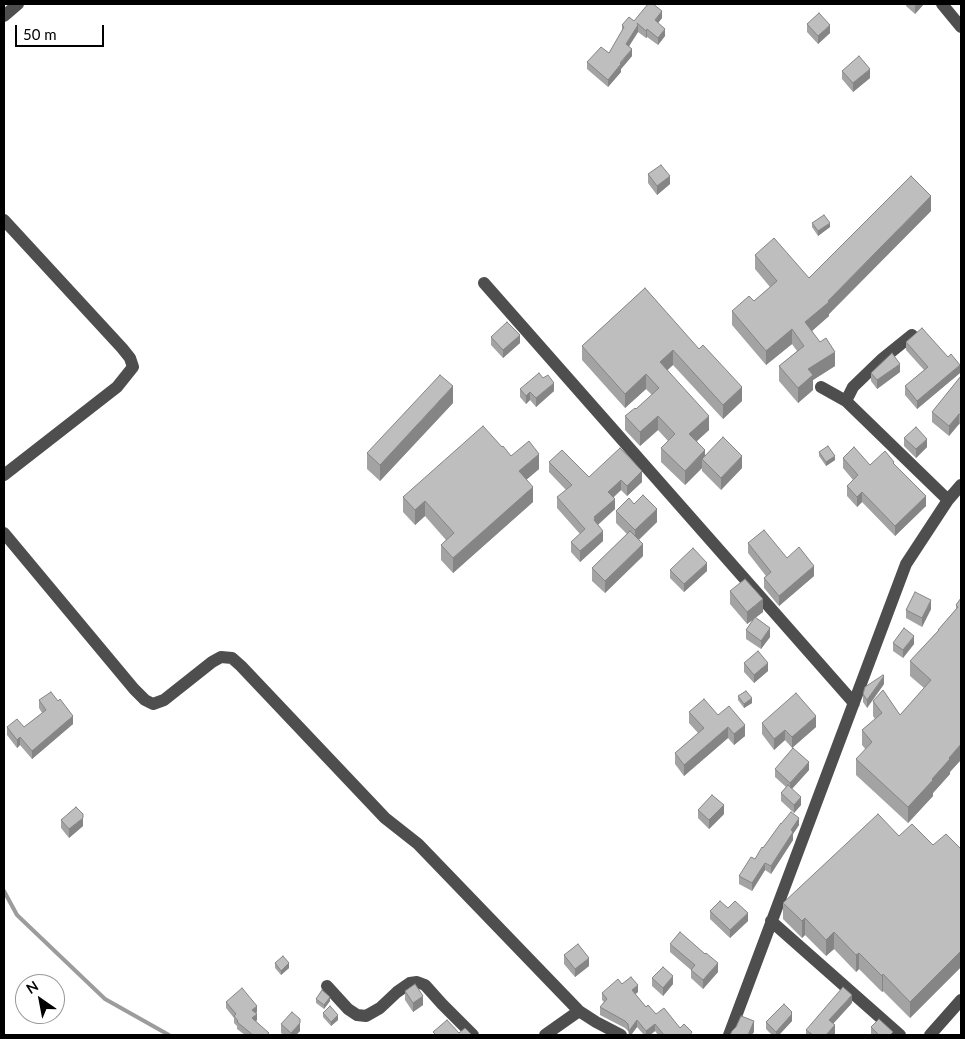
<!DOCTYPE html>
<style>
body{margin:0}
#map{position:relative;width:965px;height:1039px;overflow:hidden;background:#fff;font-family:Lato,sans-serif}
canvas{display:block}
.frame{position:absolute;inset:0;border:5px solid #000;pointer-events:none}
.north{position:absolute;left:15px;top:974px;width:50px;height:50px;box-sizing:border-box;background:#fff;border:1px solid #999;border-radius:50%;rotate:327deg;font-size:14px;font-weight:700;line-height:20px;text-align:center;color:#000}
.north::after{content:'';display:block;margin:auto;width:18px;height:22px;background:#000;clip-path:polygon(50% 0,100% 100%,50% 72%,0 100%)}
.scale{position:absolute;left:15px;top:25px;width:89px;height:22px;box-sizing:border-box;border:2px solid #000;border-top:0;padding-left:6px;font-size:15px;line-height:18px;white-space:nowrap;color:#000;-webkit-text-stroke:4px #fff;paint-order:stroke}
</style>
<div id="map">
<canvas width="965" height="1039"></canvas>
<div class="frame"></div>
<div class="north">N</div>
<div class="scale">50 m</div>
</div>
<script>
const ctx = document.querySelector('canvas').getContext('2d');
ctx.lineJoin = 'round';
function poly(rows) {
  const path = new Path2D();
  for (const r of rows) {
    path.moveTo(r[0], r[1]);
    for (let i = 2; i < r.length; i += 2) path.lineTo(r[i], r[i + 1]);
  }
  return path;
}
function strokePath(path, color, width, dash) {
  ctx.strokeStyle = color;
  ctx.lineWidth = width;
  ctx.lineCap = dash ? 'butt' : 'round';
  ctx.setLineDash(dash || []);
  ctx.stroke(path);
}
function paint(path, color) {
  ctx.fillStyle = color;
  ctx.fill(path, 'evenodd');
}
const stream = poly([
 [4,891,17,915,105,999,169,1035]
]);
const minor = poly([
 [942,4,961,27],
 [4,16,18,4],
 [4,220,122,348,130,358,133,367,117,387,4,475],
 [484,283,854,703],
 [821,387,846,401,948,500],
 [846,401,853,387,881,360,912,335],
 [4,533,134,689,145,700,153,704,164,700,212,662,221,657,232,658,241,666,385,818,418,844,579,1011,596,1022,621,1035],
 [771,921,900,1035],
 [327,986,348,1009,357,1015,366,1016,380,1008,397,992,410,983,417,982,425,985,442,1004,473,1035],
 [545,1035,579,1011],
 [729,1035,906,564,948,500,961,485],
 [930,1035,961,1000]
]);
const wall = poly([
 [906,4,924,4,915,14,906,6],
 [662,18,658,23,665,36,658,45,647,37,646,38,638,32,629,46,632,56,621,69,621,72,608,87,587,69,587,62,609,53,622,32,622,25,634,21],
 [807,24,830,33,818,44,807,32],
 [842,71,870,78,853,92,842,79],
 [648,174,670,184,657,195,648,183],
 [931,211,829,314,829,316,812,331,835,366,813,380,813,390,798,403,779,381,779,366,797,351,792,344,766,365,732,325,732,311,754,301,770,287,755,269,755,255,809,278],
 [812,223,830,227,818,236,812,227],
 [645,288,742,401,723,419,673,365,667,370,709,430,697,441,705,455,742,468,721,490,702,471,702,468,685,485,661,462,661,448,668,441,658,430,640,446,625,430,625,416,636,409,652,395,646,389,625,408,582,360,582,346],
 [491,337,520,343,503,358,491,345],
 [906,342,960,373,917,409,905,395,905,386,924,370,906,350],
 [900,372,877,389,871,381,871,373],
 [961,376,961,425,959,424,949,436,932,422,932,412],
 [520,389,554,391,536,407,530,400,526,404,520,397],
 [453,403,380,481,367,469,367,453],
 [904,438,927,447,916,458,904,446],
 [502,447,511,456,539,469,526,480,533,502,453,573,441,560,441,545,446,540,425,516,415,525,403,512,403,497],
 [819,452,835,460,826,466,819,456],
 [843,458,870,465,894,464,926,506,895,536,862,502,857,507,847,496,847,486,853,480,843,468],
 [549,462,589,477,642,482,627,496,621,490,613,498,615,509,598,525,603,541,580,562,571,552,571,542,580,534,557,508,557,497,566,490,549,472],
 [634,504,657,522,639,540,643,556,605,593,592,581,592,568,627,534,616,523,616,511],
 [748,543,787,558,814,576,779,606,764,588,764,578,766,576,748,553],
 [670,570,707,571,684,592,670,578],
 [730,591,763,612,755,618,770,637,761,649,746,639,746,630,754,619,747,624,730,604],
 [961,598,950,774,933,793,933,796,908,823,856,775,856,759,866,750,862,745,862,730,875,719,873,716,873,701,900,715,924,688,910,676,910,661,938,631,938,630,956,609,956,605],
 [931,609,922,627,906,618,906,610],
 [893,643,914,644,903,658,893,651],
 [744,663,768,671,754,683,744,672],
 [884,684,867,708,863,702,863,694],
 [738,696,752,703,744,708,738,700],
 [39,700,73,724,32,759,20,745,17,748,7,735,7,727,24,727,42,713,39,708],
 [689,712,718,715,745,736,734,745,728,738,684,776,675,764,675,753,698,733,689,723],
 [762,723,816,727,792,748,785,740,774,750,762,734],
 [775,769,809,770,792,789,801,805,794,813,781,801,781,793,786,787,775,777],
 [698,810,724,814,709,829,698,818],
 [61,820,83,826,69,838,61,828],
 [781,824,799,825,793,834,793,840,771,874,765,870,752,891,739,884,739,876,755,859],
 [899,836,933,845,961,849,961,967,910,1018,883,991,882,992,859,969,856,972,834,949,826,956,805,935,802,938,783,919,783,903],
 [728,908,748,921,730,938,710,919,710,911],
 [670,944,718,972,703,989,691,978,691,970,670,952],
 [564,955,589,966,575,977,564,964],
 [275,963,289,968,281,975,275,968],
 [652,978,673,984,663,996,652,986],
 [622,984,638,992,635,994,646,1007,656,1014,692,1035,658,1035,655,1031,650,1035,644,1035,637,1027,631,1035,629,1035,628,1031,625,1028,600,1015,600,1007,604,1002,602,1000,602,993],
 [405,991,423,1005,413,1012,405,1000],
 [316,999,330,1001,324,1009,316,1003],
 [226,1002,257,1012,256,1013,257,1020,256,1021,269,1035,245,1035,237,1029,237,1026,234,1023,234,1018,226,1008],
 [852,1003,833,1024,835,1034,833,1035,806,1035,806,1030],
 [792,1012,792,1021,779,1035,772,1035,766,1029,766,1022],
 [323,1013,338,1020,331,1026,323,1017],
 [281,1024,300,1031,296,1035,284,1035,281,1033],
 [871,1027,890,1035,871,1035]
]);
const shadedWall = poly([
 [917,4,924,4,915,14,915,6],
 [662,11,662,18,655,27,655,20],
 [638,25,638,32,626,51,626,44],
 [830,25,830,33,818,44,818,36],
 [647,29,647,37,646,38,646,31],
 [665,29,665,36,658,45,658,38],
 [632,49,632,56,621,69,621,72,608,87,608,80],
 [870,69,870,78,853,92,853,83],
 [670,176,670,184,657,195,657,186],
 [931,196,931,211,829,314,829,316,805,337,805,322,828,301],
 [830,223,830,227,818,236,818,231],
 [792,329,792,344,766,365,766,351],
 [520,335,520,343,503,358,503,350],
 [673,350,673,365,660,377,660,362],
 [835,352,835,366,813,380,813,390,798,403,798,388,808,369],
 [900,364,900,372,877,389,877,380],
 [960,365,960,373,917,409,917,401],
 [646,374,646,389,625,408,625,394],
 [554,383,554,391,536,407,536,398],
 [453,386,453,403,380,481,380,465],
 [742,387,742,401,723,419,723,405],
 [530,392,530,400,526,404,526,396],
 [959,414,959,424,949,436,949,426],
 [658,416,658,430,640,446,640,432],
 [709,416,709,430,689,448,689,434],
 [927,439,927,447,916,458,916,449],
 [705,450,705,462,702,459,702,468,685,485,685,471],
 [539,454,539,469,519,486,519,471],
 [742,456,742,468,721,490,721,478],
 [835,456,835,460,826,466,826,462],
 [642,471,642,482,627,496,627,486],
 [621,480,621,490,608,502,608,492],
 [533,487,533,502,453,573,453,558],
 [862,492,862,502,857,507,857,497],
 [926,496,926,506,895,536,895,526],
 [615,499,615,509,595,527,594,520,594,517],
 [425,501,425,516,415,525,415,510],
 [657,509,657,522,635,543,635,530],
 [603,531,603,541,580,562,580,551],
 [643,544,643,556,605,593,605,581],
 [707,563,707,571,684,592,684,584],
 [814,566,814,576,779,606,779,596],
 [763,599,763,612,747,624,747,612],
 [931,600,931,609,922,627,922,618],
 [770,628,770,637,761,649,761,641],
 [914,636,914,644,903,658,903,650],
 [768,663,768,671,754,683,754,675],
 [884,676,884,684,867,708,867,700],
 [752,698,752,703,744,708,744,704],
 [73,716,73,724,32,759,32,751],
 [816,716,816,727,792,748,792,737],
 [745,725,745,736,734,745,734,734],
 [728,727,728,738,684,776,684,765],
 [785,730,785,740,774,750,774,739],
 [20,737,20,745,17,748,17,740],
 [961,744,961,760,950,772,950,774,933,793,933,796,908,823,908,807,949,758],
 [809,762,809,770,790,791,790,783],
 [801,797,801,805,794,813,794,805],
 [724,805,724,814,709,829,709,820],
 [83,818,83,826,69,838,69,829],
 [799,818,799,825,793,834,793,840,771,874,771,866,791,830],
 [765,863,765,870,752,891,752,883],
 [748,913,748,921,730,938,730,930],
 [805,918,805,935,802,938,802,921],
 [834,932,834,949,826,956,826,940],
 [961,951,961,967,910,1018,910,1002],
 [859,953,859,969,856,972,856,955],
 [589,958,589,966,575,977,575,969],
 [289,963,289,968,281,975,281,971],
 [718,963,718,972,703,989,703,980],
 [883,974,883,991,882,992,882,976],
 [673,976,673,984,663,996,663,988],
 [638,985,638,992,632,997,632,990],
 [852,995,852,1003,829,1028,829,1020],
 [423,996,423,1005,413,1012,413,1003],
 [330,997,330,1001,324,1009,324,1005],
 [257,1006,257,1012,252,1017,252,1010],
 [792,1012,792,1021,779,1035,776,1035,776,1032],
 [257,1014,257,1020,252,1025,252,1018],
 [338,1015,338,1020,331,1026,331,1022],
 [637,1020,637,1027,631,1035,629,1035,629,1031],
 [754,1021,754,1032,752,1035,748,1035],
 [300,1023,300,1031,296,1035,291,1035,291,1033],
 [655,1024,655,1031,650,1035,646,1035,646,1031],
 [835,1025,835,1034,833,1035,826,1035]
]);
const building = poly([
 [648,4,653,4,662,11,655,20,665,29,658,38,647,29,646,31,637,23,638,25,626,44,632,49,620,63,621,64,608,80,587,62,601,47,609,53,624,27,622,25,629,17,634,21,648,4],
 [819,13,830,25,818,36,807,24,819,13],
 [859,56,870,69,853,83,842,71,859,56],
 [661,165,670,176,657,186,648,174,661,165],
 [911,176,931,196,828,301,829,302,805,322,820,342,826,338,835,352,808,369,813,375,798,388,779,366,804,346,792,329,766,351,732,311,749,296,754,301,777,281,755,255,774,238,809,278,911,176],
 [824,215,830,223,818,231,812,223,824,215],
 [645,288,699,349,703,345,742,387,723,405,673,350,660,362,709,416,689,434,705,450,685,471,661,448,675,434,658,416,640,432,625,416,635,408,636,409,659,388,646,374,625,394,582,346,645,288],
 [507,322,520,335,503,350,491,337,507,322],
 [922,328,948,357,951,354,960,365,917,401,905,386,928,367,906,342,922,328],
 [892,353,900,364,877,380,871,373,892,353],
 [539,373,543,378,548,375,554,383,536,398,530,392,526,396,520,389,539,373],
 [440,375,453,386,380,465,367,453,440,375],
 [961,376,961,415,959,414,949,426,932,412,961,376],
 [483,426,502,447,503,446,511,456,529,441,539,454,519,471,533,487,453,558,441,545,454,533,425,501,415,510,403,497,483,426],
 [916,427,927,439,916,449,904,438,916,427],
 [723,437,742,456,721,478,702,459,723,437],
 [828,446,835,456,826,462,819,452,828,446],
 [854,447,870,465,885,451,894,462,893,463,926,496,895,526,862,492,857,497,847,486,858,475,843,458,854,447],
 [620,448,642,471,627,486,621,480,608,492,615,499,594,517,595,518,594,520,603,531,580,551,571,542,585,529,557,497,572,485,549,462,562,450,589,477,620,448],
 [643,495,657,509,635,530,616,511,629,498,634,504,643,495],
 [764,530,787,558,799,547,814,566,779,596,764,578,771,572,748,543,764,530],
 [630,531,643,544,605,581,592,568,630,531],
 [693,548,707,563,684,584,670,570,693,548],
 [745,579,763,599,747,612,730,591,745,579],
 [915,592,931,600,922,618,906,610,915,592],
 [961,598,961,744,949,758,950,759,932,779,933,780,908,807,856,759,872,742,862,730,882,713,873,701,883,690,900,715,931,680,910,661,939,630,938,630,958,607,956,605,961,598],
 [755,617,770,628,761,641,746,630,755,617],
 [904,628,914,636,903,650,893,643,904,628],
 [758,651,768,663,754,675,744,663,758,651],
 [883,675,884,676,867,700,863,694,865,687,883,675],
 [746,691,752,698,744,704,738,696,746,691],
 [51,692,58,701,60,699,73,716,32,751,20,737,17,740,7,727,17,719,24,727,46,710,39,700,51,692],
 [796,693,816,716,792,737,785,730,774,739,762,723,796,693],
 [704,699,718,715,729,706,745,725,734,734,728,727,684,765,675,753,704,728,689,712,704,699],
 [793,748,809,762,790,783,775,769,793,748],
 [788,785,801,797,794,805,781,793,788,785],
 [712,795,724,805,709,820,698,810,712,795],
 [76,807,83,814,83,818,69,829,61,820,76,807],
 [791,812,799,818,791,830,793,832,771,866,765,863,752,883,739,876,751,857,755,859,762,847,763,848,781,823,781,824,791,812],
 [878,814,899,836,912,824,933,845,946,834,961,849,961,951,910,1002,883,974,882,976,859,953,856,955,834,932,826,940,805,918,802,921,783,903,878,814],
 [720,901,728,908,735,901,748,913,730,930,710,911,720,901],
 [680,932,705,954,706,953,718,963,703,980,691,970,695,965,670,944,680,932],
 [578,944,589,958,575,969,564,955,578,944],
 [283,956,289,963,281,971,275,963,283,956],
 [663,967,673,976,663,988,652,978,663,967],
 [631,977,638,985,632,990,646,1007,648,1005,656,1014,664,1008,680,1028,684,1024,692,1032,690,1035,664,1035,655,1024,646,1031,637,1020,629,1031,628,1024,625,1021,600,1007,607,999,602,993,618,979,622,984,631,977],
 [415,984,423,996,413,1003,405,991,415,984],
 [843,987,852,995,829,1020,835,1025,826,1035,813,1035,806,1030,843,987],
 [242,988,257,1006,252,1010,257,1014,252,1018,269,1033,267,1035,253,1035,237,1022,238,1021,234,1016,236,1014,226,1002,242,988],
 [322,990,330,997,324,1005,316,999,322,990],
 [784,1004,792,1012,791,1013,792,1014,776,1032,766,1022,784,1004],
 [330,1006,338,1015,331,1022,323,1013,330,1006],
 [292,1012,300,1019,300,1023,291,1033,281,1024,292,1012],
 [741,1016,754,1021,748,1035,730,1035,732,1031,736,1027,741,1016],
 [879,1019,893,1032,890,1035,879,1035,871,1027,879,1019],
 [447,1020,459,1033,465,1028,472,1035,436,1035,433,1032,447,1020]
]);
strokePath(stream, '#9c9c9c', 4);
strokePath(minor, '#4e4e4e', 12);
paint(wall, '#a3a3a3');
paint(shadedWall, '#858585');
paint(building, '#bebebe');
strokePath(building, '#858585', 1);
</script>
